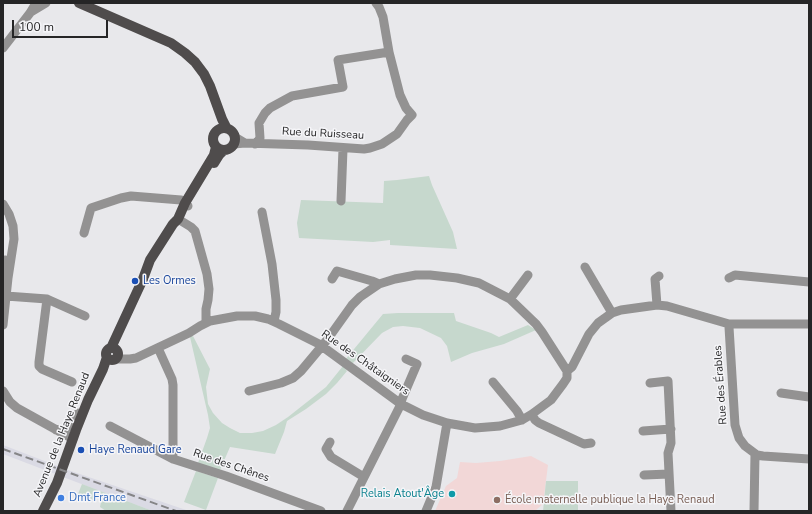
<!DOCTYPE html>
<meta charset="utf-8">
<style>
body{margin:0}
#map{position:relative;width:812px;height:514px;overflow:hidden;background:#e8e8eb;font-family:"Nunito Sans",sans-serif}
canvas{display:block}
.frame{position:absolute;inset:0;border:4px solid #252526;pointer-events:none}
.scale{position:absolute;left:12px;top:20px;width:96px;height:18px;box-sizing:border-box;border:2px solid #252526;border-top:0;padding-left:5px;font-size:12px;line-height:14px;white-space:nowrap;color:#252526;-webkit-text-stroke:3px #f5f5f8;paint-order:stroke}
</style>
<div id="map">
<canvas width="812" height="514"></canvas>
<div class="frame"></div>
<div class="scale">100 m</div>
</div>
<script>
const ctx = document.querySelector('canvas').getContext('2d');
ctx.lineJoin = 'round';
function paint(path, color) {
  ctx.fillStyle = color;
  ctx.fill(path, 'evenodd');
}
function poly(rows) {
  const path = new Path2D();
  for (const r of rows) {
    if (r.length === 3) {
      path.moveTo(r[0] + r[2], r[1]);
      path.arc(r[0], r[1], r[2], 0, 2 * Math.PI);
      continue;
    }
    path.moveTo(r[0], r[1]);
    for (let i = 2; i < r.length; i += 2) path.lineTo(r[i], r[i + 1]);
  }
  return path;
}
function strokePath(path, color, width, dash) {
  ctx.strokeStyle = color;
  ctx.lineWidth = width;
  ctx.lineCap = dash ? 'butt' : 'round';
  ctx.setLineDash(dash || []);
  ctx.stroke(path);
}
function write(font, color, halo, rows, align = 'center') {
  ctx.font = font + ' "Nunito Sans",sans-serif';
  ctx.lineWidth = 3;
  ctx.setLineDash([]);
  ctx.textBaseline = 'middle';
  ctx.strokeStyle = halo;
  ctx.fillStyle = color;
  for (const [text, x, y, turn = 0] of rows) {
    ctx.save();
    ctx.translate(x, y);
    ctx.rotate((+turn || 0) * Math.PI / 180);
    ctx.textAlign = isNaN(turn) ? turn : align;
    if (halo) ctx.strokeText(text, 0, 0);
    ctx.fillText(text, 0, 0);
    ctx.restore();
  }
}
const built = poly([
 [3,445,68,470,189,511,152,511,3,454]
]);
const education = poly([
 [531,456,548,465,543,504,536,510,527,511,435,511,446,486,457,478,460,462,476,463,500,461]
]);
const green = poly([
 [429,176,432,185,453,232,457,249,390,245,390,240,373,242,299,238,297,223,301,200,383,203,384,181,397,180],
 [398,313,454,313,456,321,491,333,499,337,528,325,536,330,504,344,472,353,451,362,447,346,441,338,420,328,403,326,393,327,382,333,351,365,345,360,383,314],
 [193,336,210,369,206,387,208,404,213,413,222,423,230,428,240,433,252,433,263,431,276,425,288,417,326,387,343,366,347,371,337,383,326,394,306,409,287,421,284,432,275,454,230,447,220,470,198,463,207,438,210,428,208,415,190,337],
 [196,471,218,478,206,510,184,502],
 [546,481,578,481,578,511,543,511],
 [82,484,150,510,152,511,106,511,100,507,101,502,99,501,99,497,95,495,93,500,78,494]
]);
const minor = poly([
 [31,12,46,3],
 [3,48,30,13,36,3],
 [245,143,308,145,364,149,370,148,382,144,397,134,407,120,412,115,406,108,400,95,389,52,383,17,379,7,376,3],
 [234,144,245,143,235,137],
 [255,144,258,141,260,138,259,123,265,113,270,108,292,96,343,87,338,60,389,52],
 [341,201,343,149],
 [3,204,9,214,13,226,14,239,8,278,3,325],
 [262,212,272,264,276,300,276,312,274,321],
 [178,219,191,227,195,231,207,274,209,289,208,300,206,309,206,322],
 [84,233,91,208,121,198,131,196,181,200,188,206],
 [585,267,612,313],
 [3,274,5,260],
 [729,278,735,275,809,282],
 [332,279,337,271,372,281,379,284],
 [6,296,47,299,85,316],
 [47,299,39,362,39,366,42,369,72,382],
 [510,299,528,275],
 [657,305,655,279,659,276],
 [729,324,729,327,735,425,739,438,745,446,757,455,763,456,809,459],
 [158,348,172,379,173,385,173,459,226,476,321,511],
 [116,359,130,359,136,358,189,333,200,326,210,321,237,316,255,316,268,319,279,324,319,344,401,404,423,415,447,423,475,428,500,426,522,420,532,414,551,400,563,384,567,378,567,371,572,367,589,334,598,323,612,313,621,310,657,305,667,306,729,324,809,324],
 [493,382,517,411,522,420],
 [650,383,668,381,671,443,668,453,671,511],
 [3,391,10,402,17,408,73,439],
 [249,391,281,383,293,378,301,371,327,340,352,305,360,297,379,284,395,279,416,275,430,275,457,278,479,283,510,299,536,324,542,332,567,371],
 [781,393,809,397],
 [532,414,535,420,539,423,584,444,591,443],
 [110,426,173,459],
 [56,430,66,429,74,422,78,413],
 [643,431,671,429],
 [330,442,326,449,331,457,364,477],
 [644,475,669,474],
 [347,511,401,404,402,399,417,364,406,359],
 [426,511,436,487,447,423],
 [754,511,755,454]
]);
const major = poly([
 [79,3,171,43,185,53,195,62,204,74,210,86,222,119,226,127],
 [224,139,11],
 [214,163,219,155,224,150],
 [111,348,143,279,150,260,173,224,178,219,185,203,214,155,216,147],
 [112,354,6],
 [43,511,57,483,76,430,88,400,103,369,107,357]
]);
const rail = poly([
 [3,449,176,511]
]);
const markers = [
 [135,281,4,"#1a4fb4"],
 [81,450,4,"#1a4fb4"],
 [452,494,4,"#0f9aa8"],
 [61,498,4,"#3f7fe0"],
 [497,500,4,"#8d6e63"]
];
const streetNames = [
 ["Rue du Ruisseau",323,134,3],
 ["Rue des Châtaigniers",365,363,35],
 ["Rue des Érables",721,385,-94],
 ["Avenue de la Haye Renaud",62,435,-68],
 ["Rue des Chênes",231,466,19]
];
const transitNames = [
 ["Les Ormes",143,281],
 ["Haye Renaud Gare",89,450]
];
const cultureNames = [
 ["Relais Atout'Âge",444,494]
];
const shopNames = [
 ["Dmt France",69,498]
];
const educationNames = [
 ["École maternelle publique la Haye Renaud",505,500]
];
paint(built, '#dadae4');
paint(education, '#f2d7d7');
paint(green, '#c6d8cd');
strokePath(minor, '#939292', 9);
strokePath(major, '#4f4c4c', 10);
strokePath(rail, '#858587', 2, [8, 4]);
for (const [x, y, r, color] of markers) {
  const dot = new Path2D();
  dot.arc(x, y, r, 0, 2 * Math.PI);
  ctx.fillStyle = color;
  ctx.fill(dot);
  strokePath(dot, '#f5f5f8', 1.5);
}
write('11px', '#252526', '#f5f5f8', streetNames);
write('11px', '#164399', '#f5f5f8', transitNames, 'left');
write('11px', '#0d838f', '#f5f5f8', cultureNames, 'right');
write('11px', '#366cbe', '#f5f5f8', shopNames, 'left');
write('11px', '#785e54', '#f5f5f8', educationNames, 'left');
</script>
